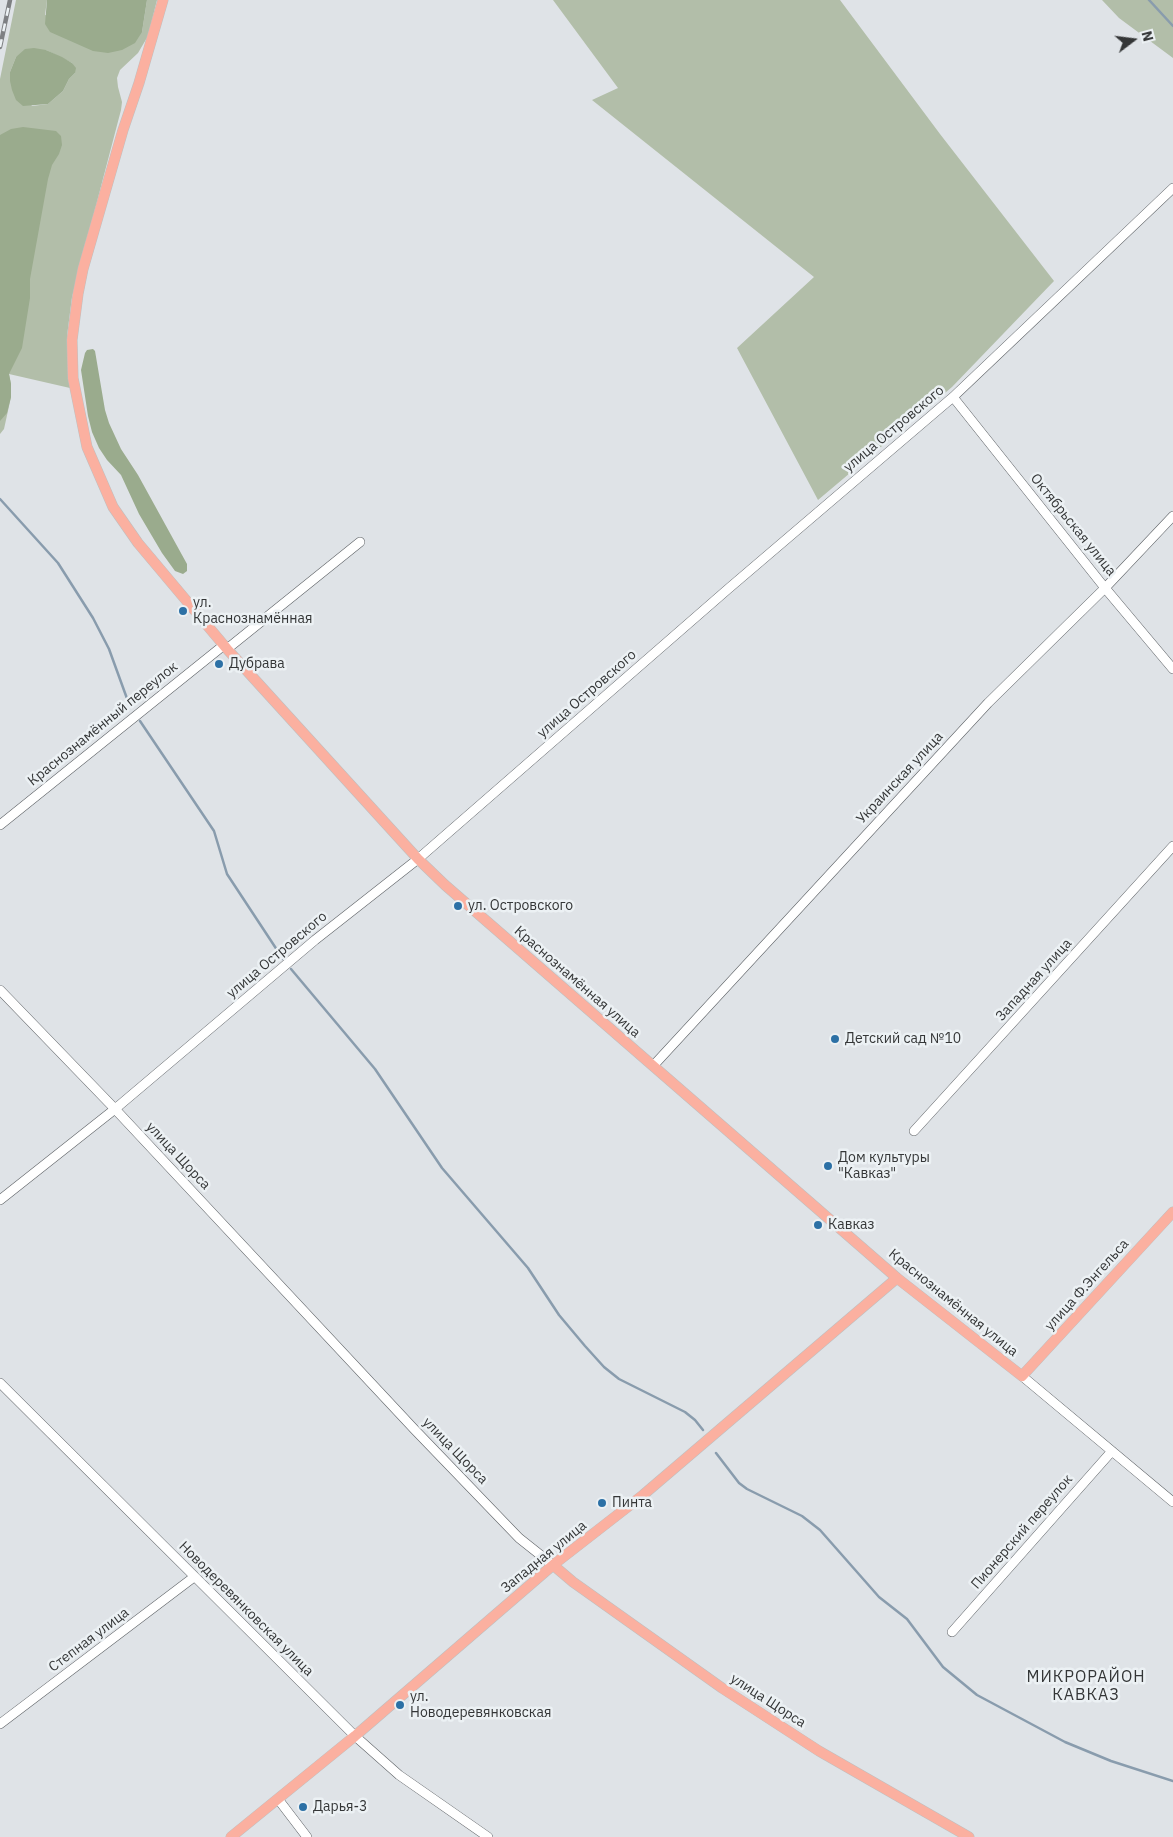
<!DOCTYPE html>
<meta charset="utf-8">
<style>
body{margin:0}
#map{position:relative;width:1173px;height:1837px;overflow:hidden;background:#dfe3e7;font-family:"IBM Plex Sans",sans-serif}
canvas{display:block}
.north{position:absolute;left:1108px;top:15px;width:50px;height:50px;-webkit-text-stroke:4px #ecf1f4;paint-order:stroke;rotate:75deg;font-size:14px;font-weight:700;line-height:20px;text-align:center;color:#343637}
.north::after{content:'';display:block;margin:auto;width:18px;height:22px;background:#343637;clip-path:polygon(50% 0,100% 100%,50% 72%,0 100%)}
</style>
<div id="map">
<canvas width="1173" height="1837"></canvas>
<div class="north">N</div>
</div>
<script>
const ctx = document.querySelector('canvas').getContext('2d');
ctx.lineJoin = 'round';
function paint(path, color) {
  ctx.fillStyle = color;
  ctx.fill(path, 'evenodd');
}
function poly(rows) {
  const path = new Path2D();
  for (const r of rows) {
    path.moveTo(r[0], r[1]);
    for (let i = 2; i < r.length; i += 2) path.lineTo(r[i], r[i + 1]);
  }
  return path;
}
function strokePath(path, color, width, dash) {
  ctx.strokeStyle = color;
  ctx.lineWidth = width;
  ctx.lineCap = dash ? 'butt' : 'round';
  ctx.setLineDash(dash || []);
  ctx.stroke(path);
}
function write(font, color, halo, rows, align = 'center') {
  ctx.font = font + ' "IBM Plex Sans",sans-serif';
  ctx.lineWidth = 5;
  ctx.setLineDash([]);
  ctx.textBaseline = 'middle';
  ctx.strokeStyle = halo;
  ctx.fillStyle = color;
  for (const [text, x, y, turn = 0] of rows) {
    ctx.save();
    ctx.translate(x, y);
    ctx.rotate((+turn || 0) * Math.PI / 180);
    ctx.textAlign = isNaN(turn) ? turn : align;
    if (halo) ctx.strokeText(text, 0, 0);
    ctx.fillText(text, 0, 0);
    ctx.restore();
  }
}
const green = poly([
 [16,0,47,0,45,15,142,32,147,0,157,0,148,36,138,53,120,70,117,78,118,87,122,102,121,110,72,297,67,336,70,388,9,374,11,384,11,397,4,429,0,434,0,79],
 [46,50,72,63,75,73,69,79,63,91,48,104,32,106,10,72,16,57],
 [553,0,840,0,940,134,1054,281,952,387,818,500,737,348,814,277,592,100,618,88],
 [1102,0,1173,0,1173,58,1119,18]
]);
const forest = poly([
 [47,0,147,0,142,32,135,43,122,50,108,53,93,51,50,32,45,24],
 [34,48,46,50,62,57,72,63,76,68,75,73,69,79,63,91,48,104,23,106,16,100,12,90,10,81,10,72,16,57,25,49],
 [23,127,56,131,61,136,62,145,59,154,52,165,48,179,30,279,30,298,22,348,9,374,11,384,11,397,7,413,0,421,0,135,11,129],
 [93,349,95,351,105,410,109,423,121,449,138,475,187,564,187,571,183,574,175,571,162,553,139,514,121,475,107,460,99,448,92,432,88,416,81,370,85,353,87,350]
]);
const stream = poly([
 [1149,0,1173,26],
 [0,499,58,563,93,618,109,649,129,704],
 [140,721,214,831,227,874,283,959],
 [291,969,375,1069,442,1168,528,1268,559,1315,585,1346,604,1367,619,1379,685,1412,695,1420,703,1430],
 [716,1453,739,1483,747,1489,802,1516,820,1530,879,1597,907,1619,943,1667,977,1695,1065,1742,1111,1761,1173,1781]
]);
const minor = poly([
 [953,397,1105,588,1173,669],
 [227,649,360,542],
 [0,825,224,645],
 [0,990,115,1109,415,1430,519,1538,553,1565],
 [653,1066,988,703,1105,588,1173,516],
 [914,1131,1173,846],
 [0,1200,115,1109,315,940,418,859,728,589,953,397,1173,188],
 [1022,1376,1173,1502],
 [0,1383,355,1736,399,1775,488,1837],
 [952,1632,1112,1451],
 [0,1724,194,1577],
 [278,1799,307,1837]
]);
const major = poly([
 [163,0,139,83,123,130,83,269,78,294,72,340,73,378,87,447,113,507,138,543,227,649,418,859,445,885,897,1278,1022,1376,1173,1212],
 [553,1565,573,1582,722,1688,819,1751,969,1837],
 [231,1837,355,1736,553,1565,643,1495,897,1278]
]);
const rail = poly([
 [0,47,10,0]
]);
const markers = [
 [183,611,5,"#2c70a5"],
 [219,664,5,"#2c70a5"],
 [458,906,5,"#2c70a5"],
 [835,1039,5,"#2c70a5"],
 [828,1166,5,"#2c70a5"],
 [818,1225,5,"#2c70a5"],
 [602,1503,5,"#2c70a5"],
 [400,1705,5,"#2c70a5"],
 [303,1807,5,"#2c70a5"]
];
const streetNames = [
 ["улица Островского",894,429,-40],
 ["Октябрьская улица",1073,525,51],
 ["улица Островского",587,694,-41],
 ["Краснознамённый переулок",103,724,-39],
 ["Украинская улица",900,778,-47],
 ["улица Островского",277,955,-40],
 ["Западная улица",1034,980,-48],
 ["Краснознамённая улица",577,982,41],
 ["улица Щорса",178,1156,47],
 ["улица Ф.Энгельса",1087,1285,-48],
 ["Краснознамённая улица",953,1303,39],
 ["улица Щорса",455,1451,46],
 ["Пионерский переулок",1022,1532,-49],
 ["Западная улица",544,1557,-39],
 ["Новодеревянковская улица",246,1609,45],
 ["Степная улица",89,1640,-37],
 ["улица Щорса",768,1701,33]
];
const poiNames = [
 ["ул.",193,603],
 ["Краснознамённая",193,619],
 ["Дубрава",229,664],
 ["ул. Островского",468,906],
 ["Детский сад №10",845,1039],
 ["Дом культуры",838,1158],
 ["\"Кавказ\"",838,1174],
 ["Кавказ",828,1225],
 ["Пинта",612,1503],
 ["ул.",410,1697],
 ["Новодеревянковская",410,1713],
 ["Дарья-3",313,1807]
];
const quarterNames = [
 ["МИКРОРАЙОН",1086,1677],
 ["КАВКАЗ",1086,1695]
];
paint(green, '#b2bea9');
paint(forest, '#9aab8d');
strokePath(stream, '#899cad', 2.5);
strokePath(minor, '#5d6165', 10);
strokePath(major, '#bebfbf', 11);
strokePath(minor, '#fff', 9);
strokePath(major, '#fbb0a0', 10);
strokePath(rail, '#7e8083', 4.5);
strokePath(rail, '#ecf1f4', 2.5, [8]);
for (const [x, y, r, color] of markers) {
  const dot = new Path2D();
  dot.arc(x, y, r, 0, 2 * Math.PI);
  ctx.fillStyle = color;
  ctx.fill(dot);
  strokePath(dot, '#ecf1f4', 2);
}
write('14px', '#343637', '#ecf1f4', streetNames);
write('14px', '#343637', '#ecf1f4', poiNames, 'left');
ctx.letterSpacing = '1px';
write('16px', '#343637', '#ecf1f4', quarterNames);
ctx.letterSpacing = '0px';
</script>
